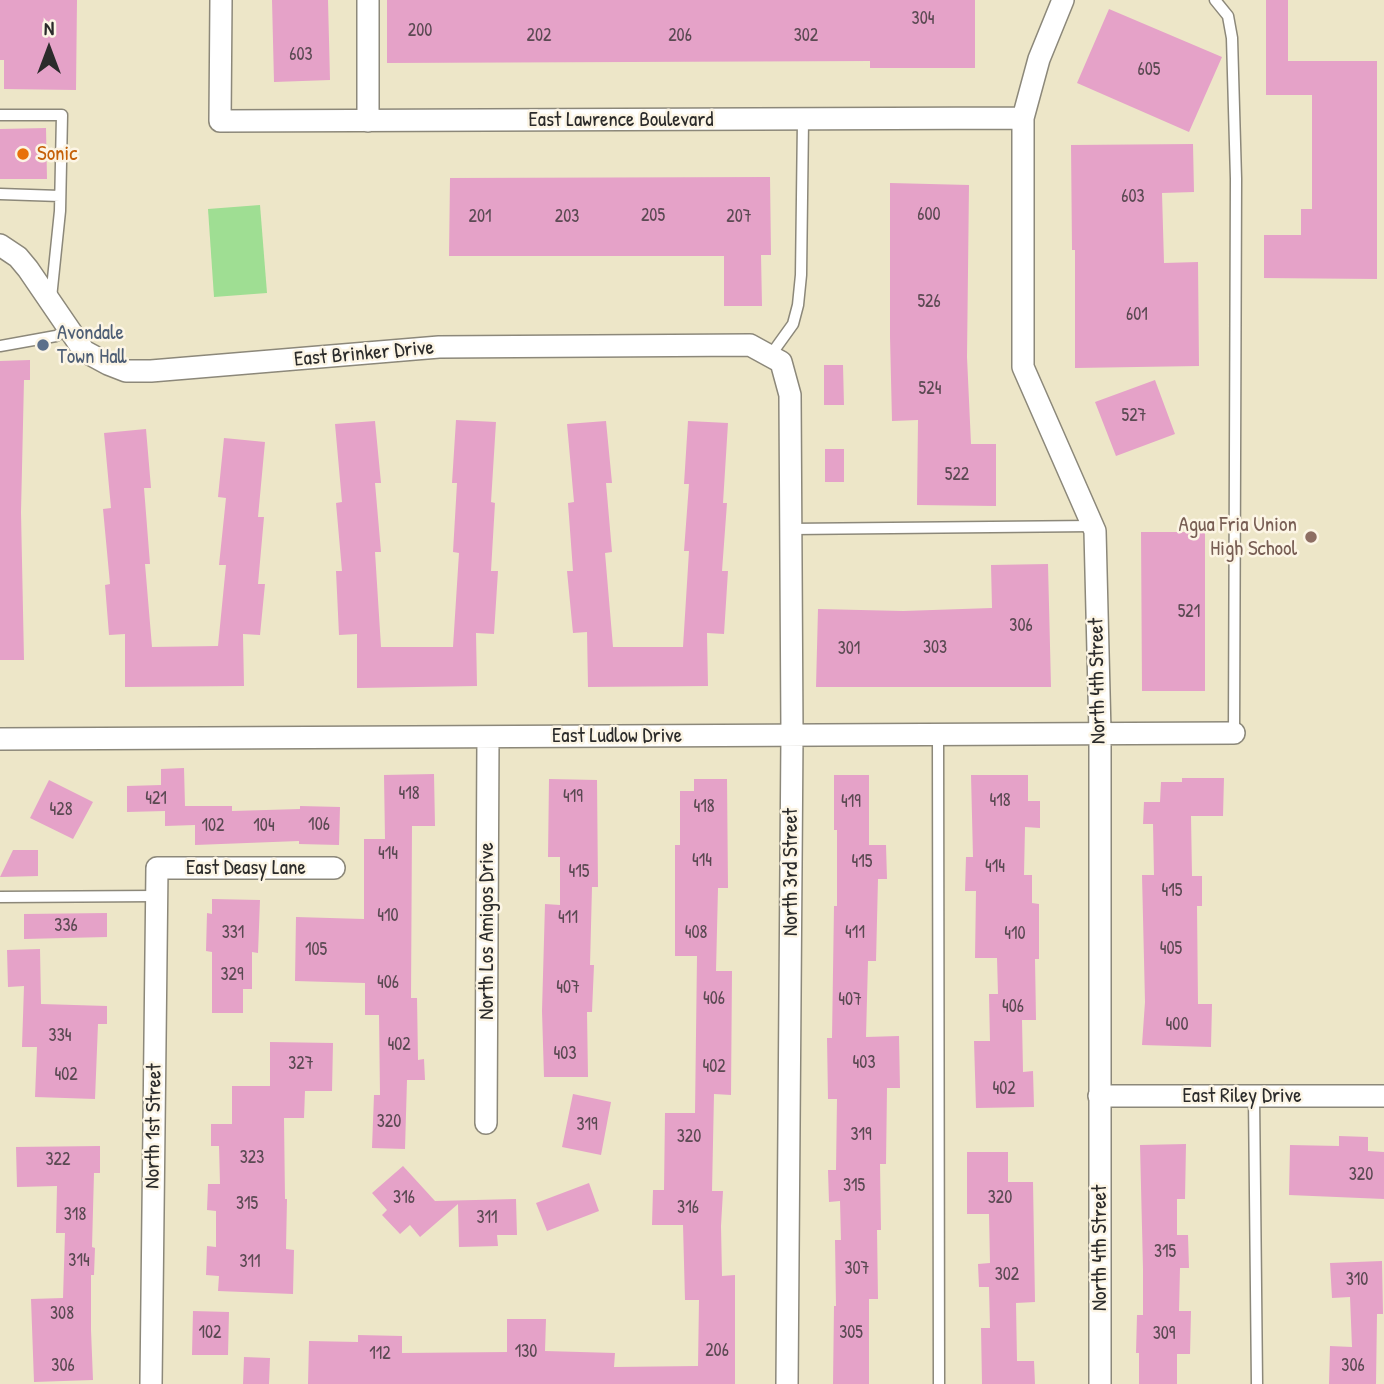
<!DOCTYPE html>
<style>
body{margin:0}
#map{position:relative;width:1384px;height:1384px;overflow:hidden;background:#ede6c8;font-family:"Patrick Hand",sans-serif}
canvas{display:block}
.north{position:absolute;left:14px;top:14px;width:70px;height:70px;-webkit-text-stroke:5px #fcf5e5;paint-order:stroke;rotate:0deg;font-size:19px;font-weight:700;line-height:28px;text-align:center;color:#2b2b2b}
.north::after{content:'';display:block;margin:auto;width:24px;height:32px;background:#2b2b2b;clip-path:polygon(50% 0,100% 100%,50% 72%,0 100%)}
</style>
<div id="map">
<canvas width="1384" height="1384"></canvas>
<div class="north">N</div>
</div>
<script>
const ctx = document.querySelector('canvas').getContext('2d');
ctx.lineJoin = 'round';
function paint(path, color) {
  ctx.fillStyle = color;
  ctx.fill(path, 'evenodd');
}
function poly(rows) {
  const path = new Path2D();
  for (const r of rows) {
    path.moveTo(r[0], r[1]);
    for (let i = 2; i < r.length; i += 2) path.lineTo(r[i], r[i + 1]);
  }
  return path;
}
function strokePath(path, color, width, dash) {
  ctx.strokeStyle = color;
  ctx.lineWidth = width;
  ctx.lineCap = dash ? 'butt' : 'round';
  ctx.setLineDash(dash || []);
  ctx.stroke(path);
}
function write(font, color, halo, rows, align = 'center') {
  ctx.font = font + ' "Patrick Hand",sans-serif';
  ctx.lineWidth = 5;
  ctx.setLineDash([]);
  ctx.textBaseline = 'middle';
  ctx.strokeStyle = halo;
  ctx.fillStyle = color;
  for (const [text, x, y, turn = 0] of rows) {
    ctx.save();
    ctx.translate(x, y);
    ctx.rotate((+turn || 0) * Math.PI / 180);
    ctx.textAlign = isNaN(turn) ? turn : align;
    if (halo) ctx.strokeText(text, 0, 0);
    ctx.fillText(text, 0, 0);
    ctx.restore();
  }
}
const green = poly([
 [260,205,267,293,214,297,208,209]
]);
const building = poly([
 [0,0,77,0,76,90,4,89,4,60,0,60],
 [272,0,328,0,330,80,274,82],
 [387,0,975,0,975,68,870,68,870,61,387,63],
 [1266,0,1288,0,1288,61,1377,61,1377,279,1264,278,1264,235,1301,235,1301,209,1312,209,1312,95,1266,95],
 [1109,9,1222,57,1189,132,1077,83],
 [46,128,47,179,0,179,0,129],
 [1193,144,1194,192,1162,193,1164,263,1198,262,1199,366,1075,368,1075,250,1072,250,1071,145],
 [770,177,771,255,761,255,762,306,724,306,724,256,449,256,450,178],
 [890,183,969,185,967,357,971,444,996,444,996,506,917,505,918,420,892,421,890,337],
 [30,360,30,380,24,380,21,512,24,660,0,660,0,361],
 [824,365,843,365,844,405,824,405],
 [1155,380,1175,434,1116,456,1095,402],
 [456,420,496,422,491,502,495,503,491,571,498,571,494,634,476,633,477,686,357,688,357,634,339,635,336,571,342,571,336,503,342,502,335,424,375,421,381,483,375,483,381,552,375,552,381,647,453,647,459,553,453,552,457,483,452,483],
 [606,421,612,483,606,483,612,552,605,553,613,647,683,647,689,551,684,551,689,484,684,484,688,421,728,423,723,503,727,503,722,571,728,571,724,634,707,633,708,686,588,687,587,632,573,633,567,571,573,571,568,503,574,502,567,424],
 [146,429,151,488,144,488,150,564,145,564,152,647,218,646,226,565,219,565,226,498,218,497,224,438,265,442,258,517,264,517,258,584,265,584,260,635,243,634,244,686,125,687,125,634,109,635,105,585,110,584,103,509,111,508,104,433],
 [825,449,844,449,844,482,825,482],
 [1141,532,1205,532,1205,691,1142,691],
 [1048,564,1051,687,816,687,818,609,903,611,992,608,991,565],
 [184,768,185,806,232,806,232,811,300,809,300,806,340,807,339,845,299,844,299,841,195,845,195,825,165,826,165,811,127,812,127,786,161,785,161,769],
 [434,774,435,826,412,826,411,998,417,998,418,1060,424,1059,425,1080,407,1080,405,1149,372,1148,374,1095,380,1095,379,1015,365,1015,365,983,295,981,296,917,364,919,364,839,385,839,384,775],
 [834,775,869,775,869,845,886,845,887,879,878,879,876,961,868,961,866,1037,899,1036,900,1088,887,1088,886,1164,880,1164,881,1230,877,1230,878,1299,869,1299,869,1384,833,1384,834,1306,836,1306,835,1240,841,1240,840,1201,829,1202,828,1170,836,1170,837,1099,828,1099,827,1038,832,1038,834,906,837,906,837,830,834,830],
 [971,775,1028,775,1028,801,1040,801,1040,828,1025,827,1024,875,1032,875,1032,903,1039,904,1039,959,1035,959,1036,1020,1022,1020,1023,1072,1033,1071,1034,1107,976,1108,974,1041,990,1041,989,994,998,994,997,958,975,958,976,891,965,891,966,857,973,857],
 [1182,778,1224,778,1223,816,1191,816,1192,876,1202,876,1202,906,1197,906,1198,1004,1212,1004,1211,1047,1142,1045,1145,1002,1142,875,1154,875,1153,824,1143,824,1144,802,1160,802,1161,782,1182,782],
 [549,779,597,780,598,887,592,887,590,965,594,965,592,1012,587,1012,588,1077,544,1077,542,1011,545,904,560,905,560,857,548,857],
 [694,779,727,779,728,888,718,888,716,971,732,971,731,1095,714,1094,712,1191,723,1191,721,1226,722,1276,735,1275,735,1384,308,1384,309,1341,358,1342,358,1335,402,1336,402,1353,507,1352,507,1319,546,1319,545,1351,615,1353,614,1367,698,1366,699,1300,685,1300,683,1225,652,1225,653,1190,664,1190,665,1113,695,1113,697,956,675,956,675,845,680,845,680,791,694,791],
 [49,780,93,802,73,839,30,818],
 [13,850,38,850,38,876,0,877],
 [212,899,260,900,258,953,252,952,252,989,243,989,243,1013,212,1013,212,952,206,951,207,913,212,914],
 [107,913,107,937,24,939,24,914],
 [40,949,41,1004,107,1006,107,1024,98,1024,95,1099,35,1097,37,1047,22,1047,24,986,8,987,7,950],
 [270,1042,333,1043,332,1091,305,1091,304,1118,284,1118,285,1199,287,1199,286,1249,294,1250,293,1294,218,1291,219,1276,206,1275,207,1246,216,1247,216,1211,207,1210,208,1184,220,1184,219,1146,211,1146,211,1124,232,1124,232,1086,270,1086],
 [573,1094,611,1102,601,1155,562,1147],
 [1339,1136,1368,1137,1368,1151,1384,1152,1384,1199,1289,1195,1290,1145,1339,1146],
 [1186,1144,1185,1199,1177,1199,1177,1235,1188,1235,1189,1268,1180,1268,1179,1311,1191,1311,1190,1354,1177,1354,1177,1384,1139,1384,1139,1353,1136,1353,1137,1315,1143,1315,1143,1269,1140,1145],
 [100,1146,100,1173,94,1173,92,1247,95,1248,94,1275,91,1275,91,1330,93,1380,34,1382,31,1299,63,1298,65,1233,56,1233,57,1186,17,1187,16,1147],
 [967,1152,1008,1152,1008,1182,1033,1182,1035,1302,1016,1303,1017,1361,1034,1361,1035,1384,982,1384,981,1328,990,1328,989,1287,979,1287,978,1264,990,1263,989,1214,967,1214],
 [403,1166,435,1201,516,1199,517,1235,497,1235,498,1246,459,1247,458,1204,420,1237,410,1225,400,1234,382,1215,387,1210,372,1193],
 [589,1183,599,1211,547,1231,536,1203],
 [1382,1261,1383,1314,1377,1314,1376,1384,1329,1384,1330,1346,1352,1347,1350,1297,1332,1298,1330,1263],
 [193,1311,229,1312,228,1355,192,1355],
 [244,1357,270,1358,269,1384,243,1384]
]);
const service = poly([
 [1215,0,1228,16,1232,38,1236,179,1234,733],
 [0,115,62,115,60,211,51,298],
 [0,194,60,196],
 [0,346,56,336,68,329],
 [770,356,793,324,798,305,801,275,803,120],
 [791,529,1092,526],
 [938,734,939,1384],
 [0,897,157,896],
 [1254,1096,1257,1384]
]);
const minor = poly([
 [221,0,220,121,1023,118],
 [368,0,368,121],
 [1063,0,1039,59,1023,118,1023,367,1095,531,1100,733,1100,1384],
 [0,245,18,257,28,269,84,351,108,364,126,371,151,371,439,347,750,345,781,362,790,395,792,735,787,1384],
 [0,739,1234,733],
 [1099,1096,1384,1096],
 [486,1123,488,738],
 [151,1384,157,868,334,868]
]);
const markers = [
 [23,154,7,"#e8710a"],
 [43,345,7,"#5c6f8a"],
 [1311,537,7,"#8d6e63"]
];
const numberNames = [
 ["304",923,19],
 ["200",420,31],
 ["202",539,36],
 ["206",680,36],
 ["302",806,36],
 ["603",301,55],
 ["605",1149,70],
 ["603",1133,197],
 ["600",929,215],
 ["205",653,216],
 ["201",480,217],
 ["203",567,217],
 ["207",739,217],
 ["526",929,302],
 ["601",1137,315],
 ["524",930,389],
 ["527",1134,416],
 ["522",957,475],
 ["521",1189,612],
 ["306",1021,626],
 ["303",935,648],
 ["301",849,649],
 ["418",409,794],
 ["419",573,797],
 ["421",156,799],
 ["418",1000,801],
 ["419",851,802],
 ["418",704,807],
 ["428",61,810],
 ["106",319,825],
 ["102",213,826],
 ["104",264,826],
 ["414",388,854],
 ["414",702,861],
 ["415",862,862],
 ["414",995,867],
 ["415",579,872],
 ["415",1172,891],
 ["410",388,916],
 ["411",568,918],
 ["336",66,926],
 ["331",233,933],
 ["408",696,933],
 ["411",855,933],
 ["410",1015,934],
 ["405",1171,949],
 ["105",316,950],
 ["329",232,975],
 ["406",388,983],
 ["407",568,988],
 ["406",714,999],
 ["407",850,1000],
 ["406",1013,1007],
 ["400",1177,1025],
 ["334",60,1036],
 ["402",399,1045],
 ["403",565,1054],
 ["403",864,1063],
 ["327",301,1064],
 ["402",714,1067],
 ["402",66,1075],
 ["402",1004,1089],
 ["320",389,1122],
 ["319",587,1125],
 ["319",861,1135],
 ["320",689,1137],
 ["323",252,1158],
 ["322",58,1160],
 ["320",1361,1175],
 ["315",854,1186],
 ["316",404,1198],
 ["320",1000,1198],
 ["315",247,1204],
 ["316",688,1208],
 ["318",75,1215],
 ["311",487,1218],
 ["315",1165,1252],
 ["314",79,1261],
 ["311",250,1262],
 ["307",857,1269],
 ["302",1007,1275],
 ["310",1357,1280],
 ["308",62,1314],
 ["102",210,1333],
 ["305",851,1333],
 ["309",1164,1334],
 ["206",717,1351],
 ["130",526,1352],
 ["112",380,1354],
 ["306",63,1366],
 ["306",1353,1366]
];
const streetNames = [
 ["East Lawrence Boulevard",621,120],
 ["East Brinker Drive",364,354,-5],
 ["North 4th Street",1098,681,-91],
 ["East Ludlow Drive",617,736],
 ["East Deasy Lane",246,868],
 ["North 3rd Street",791,872,-90],
 ["North Los Amigos Drive",487,931,-90],
 ["East Riley Drive",1242,1096],
 ["North 1st Street",154,1126,-89],
 ["North 4th Street",1100,1248,-90]
];
const foodNames = [
 ["Sonic",37,154]
];
const serviceNames = [
 ["Avondale",57,333],
 ["Town Hall",57,357]
];
const educationNames = [
 ["Agua Fria Union",1297,525],
 ["High School",1297,549]
];
paint(green, '#9fde93');
paint(building, '#e5a2c8');
strokePath(service, '#8c887a', 13);
strokePath(minor, '#8c887a', 24);
strokePath(service, '#fff', 10);
strokePath(minor, '#fff', 21);
for (const [x, y, r, color] of markers) {
  const dot = new Path2D();
  dot.arc(x, y, r, 0, 2 * Math.PI);
  ctx.fillStyle = color;
  ctx.fill(dot);
  strokePath(dot, '#fcf5e5', 2.5);
}
write('18px', '#5a4952', null, numberNames);
write('21px', '#2b2b2b', '#fcf5e5', streetNames);
write('21px', '#c56008', '#fcf5e5', foodNames, 'left');
write('21px', '#4e5e75', '#fcf5e5', serviceNames, 'left');
write('21px', '#785e54', '#fcf5e5', educationNames, 'right');
</script>
